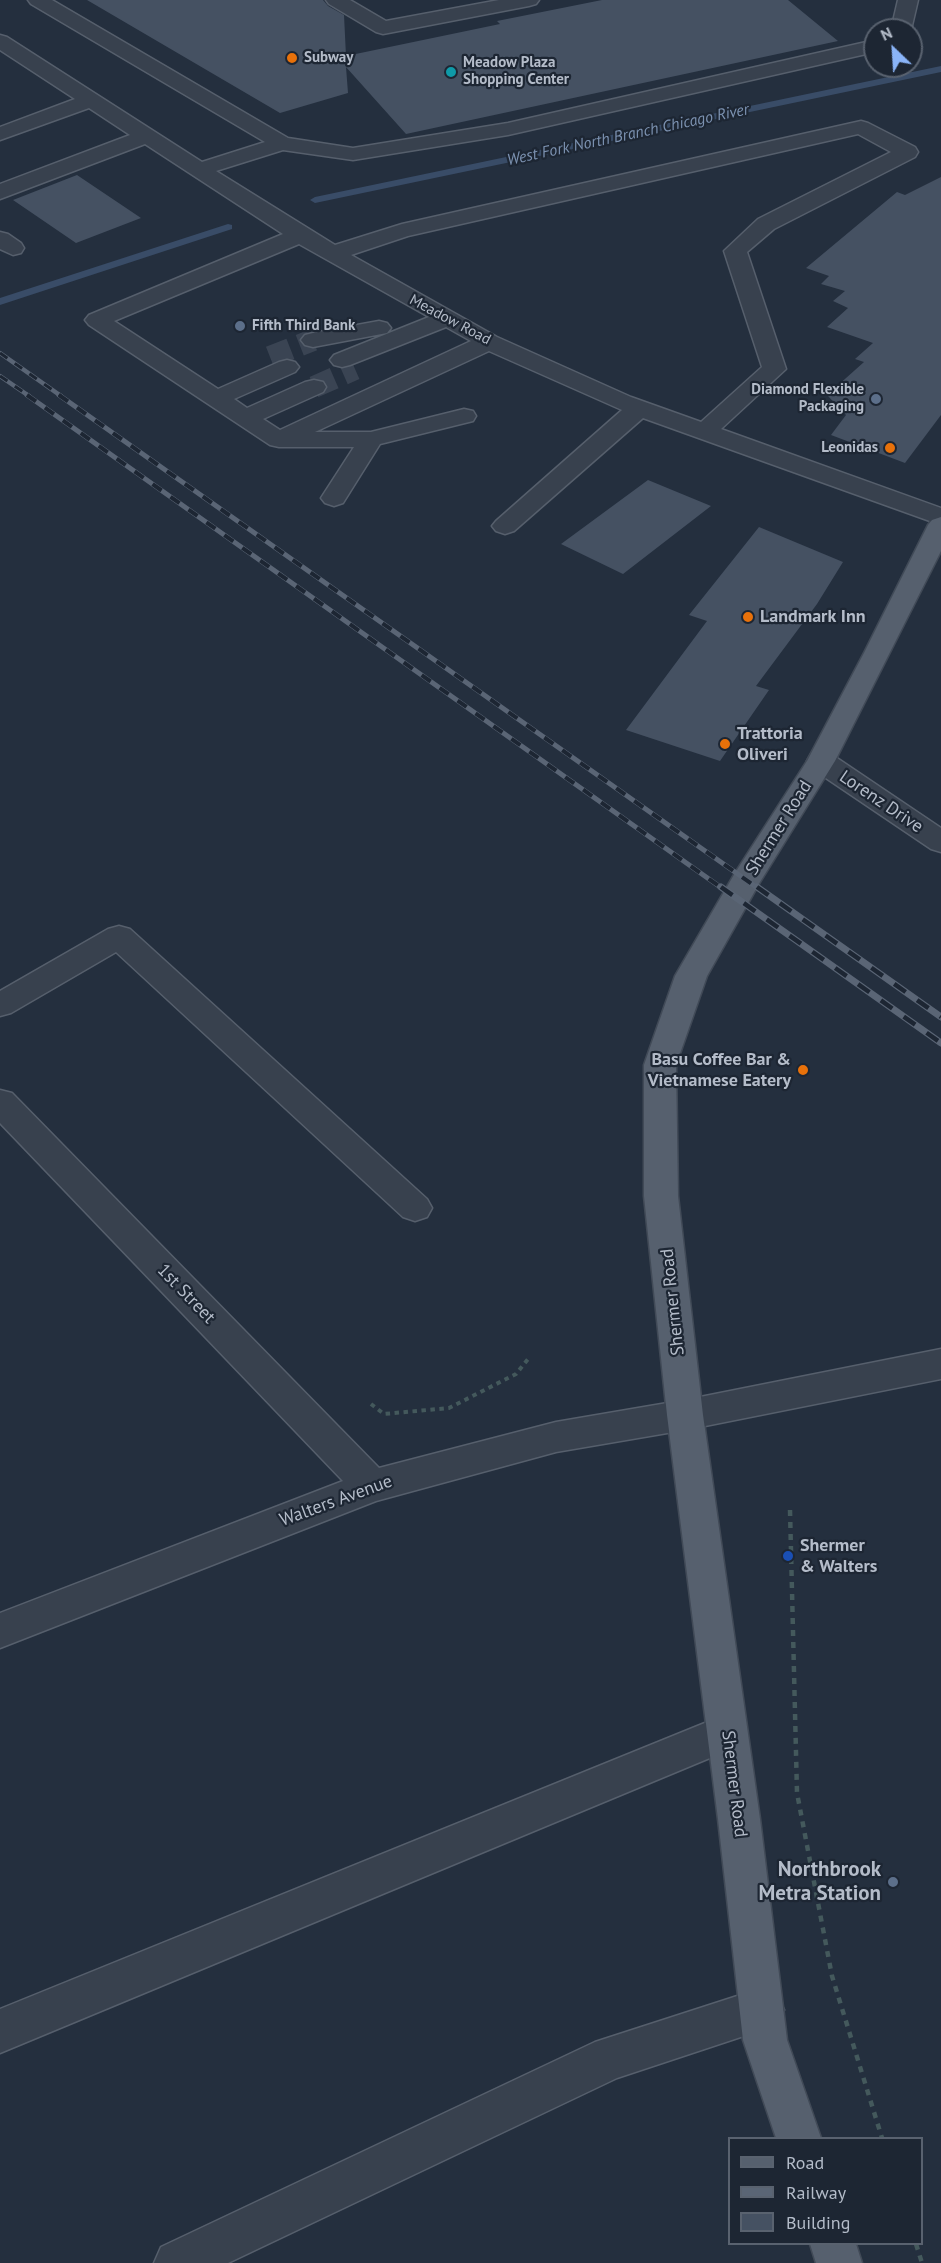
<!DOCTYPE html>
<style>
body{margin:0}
#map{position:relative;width:941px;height:2263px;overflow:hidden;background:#242f3e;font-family:"PT Sans",sans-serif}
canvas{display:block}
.legend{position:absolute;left:728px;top:2137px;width:195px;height:108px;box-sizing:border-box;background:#1d2633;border:2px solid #59626f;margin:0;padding:8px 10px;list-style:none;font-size:18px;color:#b4bcc9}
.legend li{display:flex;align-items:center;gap:12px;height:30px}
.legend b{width:30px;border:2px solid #59626f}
.north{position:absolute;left:863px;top:18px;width:60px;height:60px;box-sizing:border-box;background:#1d2633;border:2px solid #59626f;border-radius:50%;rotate:335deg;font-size:16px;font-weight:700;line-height:24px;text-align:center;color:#b4bcc9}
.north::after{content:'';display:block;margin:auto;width:21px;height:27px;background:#8ab4f8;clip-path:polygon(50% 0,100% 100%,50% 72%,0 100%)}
</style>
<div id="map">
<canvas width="941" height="2263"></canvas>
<ul class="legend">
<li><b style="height:8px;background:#56606e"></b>Road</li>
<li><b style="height:8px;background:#5a6575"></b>Railway</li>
<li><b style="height:16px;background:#455162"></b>Building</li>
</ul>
<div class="north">N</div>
</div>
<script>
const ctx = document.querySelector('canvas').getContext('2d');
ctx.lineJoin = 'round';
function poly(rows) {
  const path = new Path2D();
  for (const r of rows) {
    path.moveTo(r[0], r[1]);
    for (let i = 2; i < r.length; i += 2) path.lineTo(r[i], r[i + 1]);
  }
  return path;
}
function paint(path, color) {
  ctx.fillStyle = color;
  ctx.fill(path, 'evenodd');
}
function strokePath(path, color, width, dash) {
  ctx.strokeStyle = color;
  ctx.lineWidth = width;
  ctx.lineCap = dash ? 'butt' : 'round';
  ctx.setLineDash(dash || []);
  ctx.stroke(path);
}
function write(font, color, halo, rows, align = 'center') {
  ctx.font = font + ' "PT Sans",sans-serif';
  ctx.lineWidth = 4.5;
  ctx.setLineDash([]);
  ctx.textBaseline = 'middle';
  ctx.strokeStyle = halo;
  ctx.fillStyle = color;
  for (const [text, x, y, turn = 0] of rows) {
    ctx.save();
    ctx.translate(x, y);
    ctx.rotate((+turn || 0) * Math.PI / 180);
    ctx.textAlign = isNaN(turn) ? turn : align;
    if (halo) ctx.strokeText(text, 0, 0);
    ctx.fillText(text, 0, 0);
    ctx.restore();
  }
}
const stream = poly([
 [941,66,941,72,315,203,310,200,315,197,941,66],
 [228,224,232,225,232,229,0,305,0,298,228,224]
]);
const building = poly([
 [87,0,323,0,328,6,344,15,346,56,500,24,497,21,602,0,788,0,838,41,406,134,346,67,348,93,280,113],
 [77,175,141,218,76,243,13,200],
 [941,177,941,415,905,463,831,435,846,415,827,395,864,362,855,359,873,343,827,327,848,308,833,301,845,291,821,284,829,276,806,268,897,192,905,195],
 [648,480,711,506,623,574,561,544],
 [759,527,843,562,817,604,756,686,769,690,720,761,626,730,707,621,689,615]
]);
const minorTunnel = poly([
 [270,357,313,340],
 [314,387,355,369]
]);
const pathFar1 = poly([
 [371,1404,384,1414,449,1408,516,1374,528,1359]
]);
const path = poly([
 [790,1510,797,1793,832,1976,882,2138],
 [916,2244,922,2263]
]);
const minor = poly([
 [28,0,52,0,288,138,353,148,508,123,875,40,875,52,508,135,353,160,283,150,216,171,335,245,402,224,861,121,868,123,915,147,918,152,915,157,774,229,747,252,786,369,721,429,941,508,941,525,643,418,514,531,505,534,496,531,492,526,496,521,622,410,489,351,315,432,371,432,464,409,473,411,476,416,473,421,380,444,343,503,334,506,325,503,321,498,354,447,279,447,270,445,89,325,85,320,89,315,283,234,145,144,0,199,0,184,130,135,89,108,0,140,0,127,75,99,0,50,0,35,7,37,202,162,265,142,31,4,28,0],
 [858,134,891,152,758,219,724,251,762,367,701,422,631,397,497,337,351,255,408,236,858,134],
 [299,244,429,317,334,355,330,360,334,365,342,367,350,365,446,327,471,341,280,430,263,419,323,392,326,387,323,382,314,380,305,382,247,408,234,399,295,372,299,367,295,362,287,360,279,362,218,389,114,321,299,244],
 [326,0,350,0,386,21,499,0,539,0,536,4,529,6,383,34,376,32,329,4,326,0],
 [898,0,918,0,911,30,891,30,898,0],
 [0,232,8,234,21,243,24,248,21,253,13,255,0,249,0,232],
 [379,321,387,323,391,328,387,333,313,347,305,345,301,340,305,335,313,333,379,321],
 [821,752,831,754,941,828,941,852,931,849,811,768,807,761,811,754,821,752],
 [119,926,130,929,427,1199,432,1208,427,1217,415,1221,403,1217,116,952,11,1013,0,1016,0,991,108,929,119,926],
 [0,1090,12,1093,379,1468,556,1422,685,1400,941,1349,941,1379,685,1430,556,1452,376,1501,0,1648,0,1613,343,1481,0,1123,0,1090],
 [727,1714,741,1719,747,1732,741,1745,0,2053,0,2009,727,1714],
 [762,1988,777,1995,784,2010,777,2025,617,2078,228,2263,154,2263,161,2247,595,2042,762,1988]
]);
const major = poly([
 [941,517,941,551,835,761,760,882,707,976,676,1065,678,1196,703,1415,760,1819,787,2040,821,2138,776,2138,743,2040,718,1819,667,1415,644,1196,644,1065,675,976,735,873,807,761,864,653,928,525,932,520,941,517],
 [810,2244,856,2244,862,2263,816,2263,810,2244]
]);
const railFar2 = poly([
 [0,353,61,396],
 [0,376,29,396]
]);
const railFar1 = poly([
 [27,395,723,889],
 [59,395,759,889]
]);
const rail = poly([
 [721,887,941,1043],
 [757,887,941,1017]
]);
const markers = [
 [292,58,6,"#e8710a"],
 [451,72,6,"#0f9aa8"],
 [240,326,6,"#5c6f8a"],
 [876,399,6,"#5c6f8a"],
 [890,448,6,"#e8710a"],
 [748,617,6,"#e8710a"],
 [725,744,6,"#e8710a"],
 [803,1070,6,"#e8710a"],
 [788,1556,6,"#1a4fb4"],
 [893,1882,6,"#5c6f8a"]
];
const farPoinames = [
 ["Subway",304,58],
 ["Meadow Plaza",463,63],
 ["Shopping Center",463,80],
 ["Fifth Third Bank",252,326],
 ["Diamond Flexible",864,390,"right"],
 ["Packaging",864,407,"right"],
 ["Leonidas",878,448,"right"]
];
const farStreetnames = [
 ["Meadow Road",450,320,28]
];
const farWaternames = [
 ["West Fork North Branch Chicago River",628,135,-12]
];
const poiNames = [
 ["Landmark Inn",760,617],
 ["Trattoria",737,734],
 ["Oliveri",737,755],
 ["Basu Coffee Bar &",791,1060,"right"],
 ["Vietnamese Eatery",791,1081,"right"],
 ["Shermer",800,1546],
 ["& Walters",800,1567]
];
const streetNames = [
 ["Lorenz Drive",881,802,34],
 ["Shermer Road",779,828,-58],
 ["1st Street",186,1294,46],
 ["Shermer Road",673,1302,-96],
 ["Walters Avenue",336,1501,-20],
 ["Shermer Road",734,1784,83]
];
const nearPoinames = [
 ["Northbrook",881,1870],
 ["Metra Station",881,1894]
];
paint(stream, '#394c67');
paint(building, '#455162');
strokePath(minorTunnel, '#3a4453', 22, [22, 10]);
strokePath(minor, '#565f6c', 3);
strokePath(major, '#414a57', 3);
strokePath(pathFar1, '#44595c', 4, [4.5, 4.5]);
strokePath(path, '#44595c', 4.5, [6, 6]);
paint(minor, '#38414e');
paint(major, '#56606e');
strokePath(railFar2, '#5a6575', 4.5);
strokePath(railFar1, '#5a6575', 5);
strokePath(rail, '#5a6575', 7);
strokePath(railFar2, '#1d2633', 3, [9]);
strokePath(railFar1, '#1d2633', 4, [11]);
strokePath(rail, '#1d2633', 4.5, [14]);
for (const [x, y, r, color] of markers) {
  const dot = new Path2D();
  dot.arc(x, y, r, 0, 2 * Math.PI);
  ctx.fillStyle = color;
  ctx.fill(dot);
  strokePath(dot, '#1d2633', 2);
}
write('bold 15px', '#b4bcc9', '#1d2633', farPoinames, 'left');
write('15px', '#b4bcc9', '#1d2633', farStreetnames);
write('italic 16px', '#7c92b1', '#1d2633', farWaternames);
write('bold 18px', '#b4bcc9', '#1d2633', poiNames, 'left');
write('18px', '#b4bcc9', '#1d2633', streetNames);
write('bold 21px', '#b4bcc9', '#1d2633', nearPoinames, 'right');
</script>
